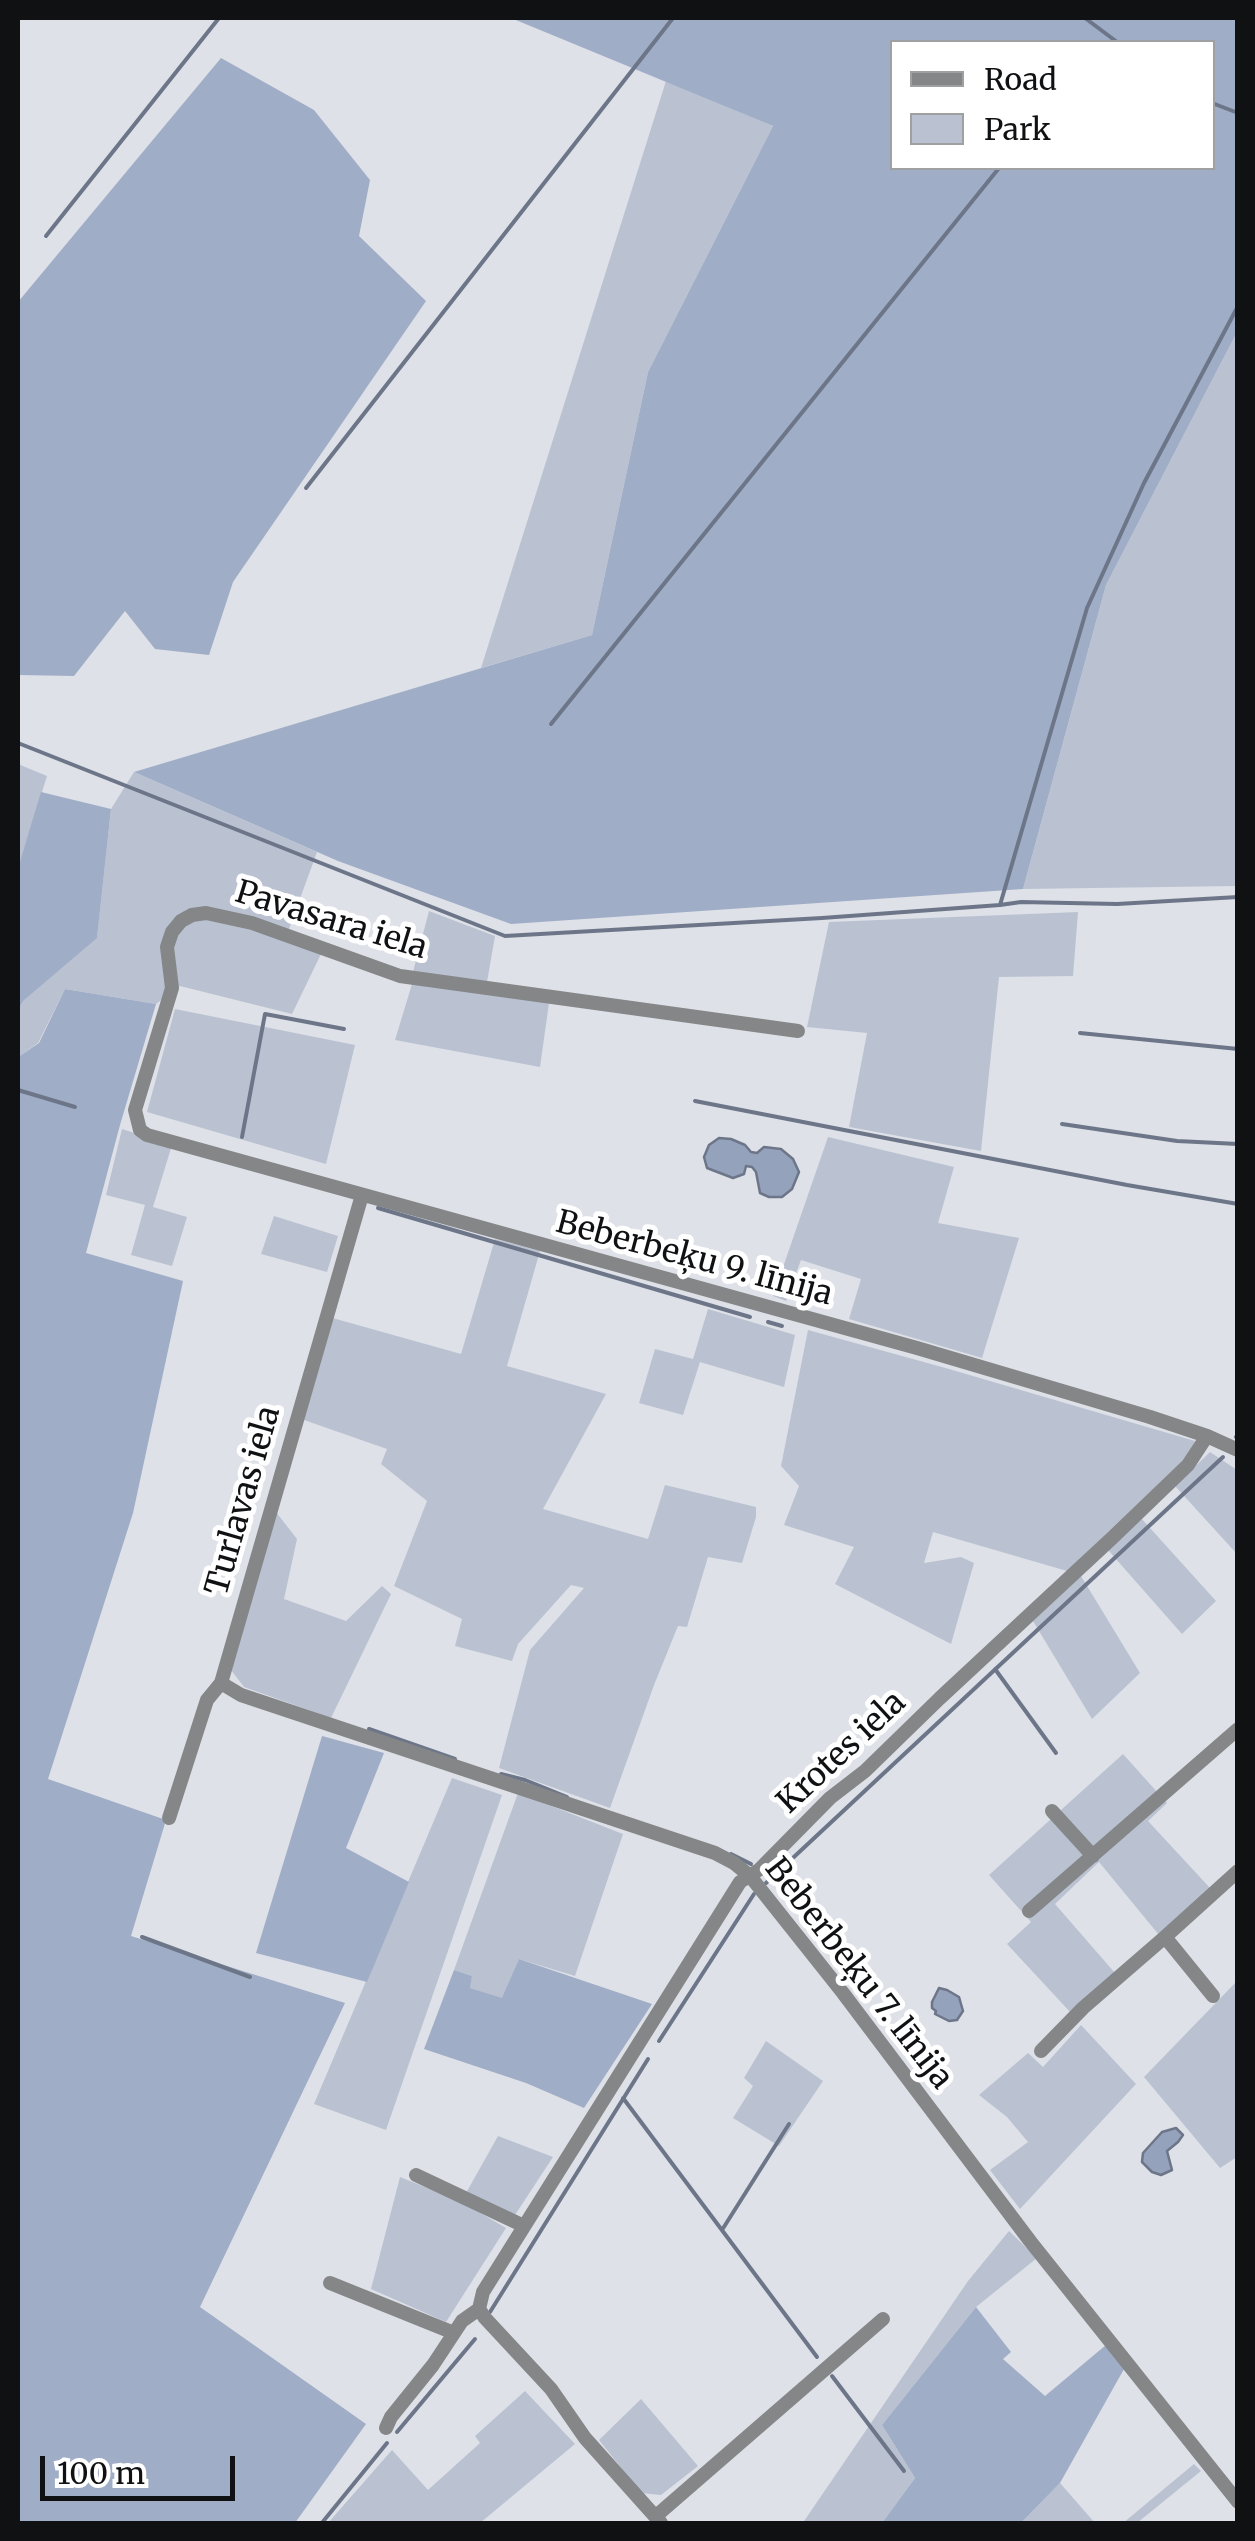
<!DOCTYPE html>
<meta charset="utf-8">
<style>
body{margin:0}
#map{position:relative;width:1255px;height:2541px;overflow:hidden;background:#dee1e7;font-family:Merriweather,serif}
canvas{display:block}
.frame{position:absolute;inset:0;border:20px solid #101113;pointer-events:none}
.legend{position:absolute;left:890px;top:40px;width:325px;height:130px;box-sizing:border-box;background:#fff;border:2px solid #9fa0a1;margin:0;padding:12px 18px;list-style:none;font-size:30px;color:#101113}
.legend li{display:flex;align-items:center;gap:20px;height:50px}
.legend b{width:50px;border:2px solid #9fa0a1}
.scale{position:absolute;left:40px;top:2456px;width:195px;height:45px;box-sizing:border-box;border:5px solid #101113;border-top:0;padding-left:12px;font-size:30px;line-height:35px;white-space:nowrap;color:#101113;-webkit-text-stroke:8px #fff;paint-order:stroke}
</style>
<div id="map">
<canvas width="1255" height="2541"></canvas>
<div class="frame"></div>
<ul class="legend">
<li><b style="height:12px;background:#848688"></b>Road</li>
<li><b style="height:28px;background:#bac2d2"></b>Park</li>
</ul>
<div class="scale">100 m</div>
</div>
<script>
const ctx = document.querySelector('canvas').getContext('2d');
ctx.lineJoin = 'round';
function paint(path, color) {
  ctx.fillStyle = color;
  ctx.fill(path, 'evenodd');
}
function poly(rows) {
  const path = new Path2D();
  for (const r of rows) {
    path.moveTo(r[0], r[1]);
    for (let i = 2; i < r.length; i += 2) path.lineTo(r[i], r[i + 1]);
  }
  return path;
}
function strokePath(path, color, width, dash) {
  ctx.strokeStyle = color;
  ctx.lineWidth = width;
  ctx.lineCap = dash ? 'butt' : 'round';
  ctx.setLineDash(dash || []);
  ctx.stroke(path);
}
function write(font, color, halo, rows, align = 'center') {
  ctx.font = font + ' Merriweather,serif';
  ctx.lineWidth = 10;
  ctx.setLineDash([]);
  ctx.textBaseline = 'middle';
  ctx.strokeStyle = halo;
  ctx.fillStyle = color;
  for (const [text, x, y, turn = 0] of rows) {
    ctx.save();
    ctx.translate(x, y);
    ctx.rotate((+turn || 0) * Math.PI / 180);
    ctx.textAlign = isNaN(turn) ? turn : align;
    if (halo) ctx.strokeText(text, 0, 0);
    ctx.fillText(text, 0, 0);
    ctx.restore();
  }
}
const green = poly([
 [666,81,773,126,648,372,592,635,481,668],
 [1237,332,1237,886,1023,889,1106,585],
 [18,764,47,776,18,868],
 [134,772,317,852,285,940,321,954,292,1014,180,986,156,1004,65,989,38,1043,18,1057,18,1009,22,1001,97,937,111,809],
 [429,911,495,936,487,982,413,972],
 [1078,912,1073,976,999,977,981,1151,849,1127,867,1033,807,1027,829,922],
 [412,984,549,1003,540,1067,395,1040],
 [175,1009,355,1045,326,1164,147,1112],
 [122,1129,172,1145,153,1207,187,1217,172,1266,131,1255,145,1205,106,1195],
 [828,1137,954,1167,938,1223,1019,1238,982,1358,849,1319,861,1279,801,1260,786,1301,773,1296],
 [274,1216,338,1236,327,1272,261,1254],
 [495,1239,540,1251,507,1366,606,1394,543,1509,648,1539,665,1485,756,1507,756,1517,742,1563,708,1557,687,1627,678,1626,654,1685,610,1808,499,1768,530,1650,584,1588,571,1585,518,1644,512,1661,455,1646,462,1619,394,1586,427,1501,381,1464,387,1449,304,1420,303,1415,329,1317,461,1354],
 [708,1309,795,1335,784,1387,700,1362,683,1415,639,1403,655,1349,693,1359],
 [808,1330,949,1369,1195,1441,1188,1456,1067,1571,933,1532,924,1563,961,1557,974,1563,951,1644,835,1584,854,1547,784,1525,799,1486,781,1466],
 [1210,1452,1237,1470,1237,1554,1175,1486],
 [276,1512,297,1539,284,1599,346,1621,382,1586,391,1594,331,1718,244,1687,231,1670],
 [1141,1518,1216,1601,1182,1634,1108,1550],
 [1081,1576,1140,1673,1092,1719,1033,1621],
 [1123,1754,1167,1803,1148,1821,1210,1888,1159,1935,1099,1862,1055,1904,1115,1973,1071,2013,1007,1944,1031,1922,989,1875],
 [452,1778,502,1795,386,2130,314,2104],
 [518,1793,623,1834,575,1976,519,1959,503,1999,469,1988,472,1976,454,1970],
 [1237,1981,1237,2157,1220,2168,1144,2077],
 [1081,2025,1136,2084,1020,2209,990,2170,1028,2142,1007,2117,979,2095,1028,2053,1043,2067],
 [766,2041,823,2081,779,2146,733,2118,753,2086,744,2078],
 [498,2136,553,2157,515,2215,466,2193],
 [400,2177,460,2201,506,2228,446,2322,371,2289],
 [1009,2231,1037,2258,976,2307,882,2425,915,2478,882,2523,802,2524,968,2281],
 [525,2391,575,2444,480,2523,328,2523,392,2450,428,2490,480,2443,475,2436],
 [641,2399,698,2466,661,2495,641,2493,599,2440],
 [1194,2464,1201,2471,1137,2523,1123,2523],
 [1060,2483,1095,2523,1021,2523]
]);
const forest = poly([
 [511,18,1237,18,1237,332,1106,585,1023,889,511,924,338,861,134,772,592,635,648,372,773,126],
 [1212,42,1212,168,892,168,892,42],
 [221,58,314,110,370,180,359,236,426,301,233,582,209,655,155,649,125,611,74,676,18,675,18,302],
 [41,792,111,809,97,938,23,1001,18,1009,18,868],
 [65,989,156,1004,120,1125,86,1253,183,1281,133,1513,48,1779,166,1820,131,1936,345,2003,200,2307,366,2424,295,2523,18,2524,18,1057,39,1043],
 [322,1736,384,1753,346,1848,409,1882,367,1982,256,1953],
 [519,1959,652,2004,584,2108,526,2083,424,2049,454,1970,472,1976,470,1988,502,1998],
 [976,2307,1011,2352,1003,2359,1045,2396,1106,2345,1124,2369,1060,2483,1021,2523,882,2523,915,2478,882,2425]
]);
const water = poly([
 [719,1138,731,1139,745,1145,751,1152,757,1153,764,1147,781,1149,793,1159,799,1172,792,1189,782,1197,769,1197,760,1193,756,1172,752,1167,746,1166,744,1174,733,1178,707,1168,704,1157,709,1145,719,1138],
 [939,1988,947,1990,959,1997,963,2011,957,2020,949,2021,935,2014,936,2011,932,2008,932,2002,939,1988],
 [1176,2128,1183,2135,1178,2142,1167,2151,1172,2170,1161,2175,1152,2172,1142,2162,1143,2153,1162,2132,1176,2128]
]);
const stream = poly([
 [1085,18,1117,42],
 [1212,103,1238,113],
 [46,236,219,18],
 [1238,306,1144,483,1087,608,1000,905,1021,902,1117,904,1238,897],
 [306,488,673,18],
 [551,724,999,168],
 [18,743,505,936,822,918,1000,905],
 [1080,1033,1238,1049],
 [18,1090,75,1107],
 [695,1101,1127,1185,1238,1204],
 [1062,1124,1177,1141,1238,1144],
 [242,1137,265,1014,344,1029],
 [378,1208,750,1317],
 [768,1322,782,1326],
 [1236,1437,1238,1435],
 [995,1669,1056,1753],
 [369,1729,455,1759],
 [501,1774,525,1780,567,1797],
 [731,1854,751,1864],
 [766,1883,1223,1457],
 [142,1937,250,1977],
 [659,2041,754,1894],
 [623,2098,817,2357],
 [722,2230,789,2124],
 [490,2312,648,2059],
 [832,2376,904,2471],
 [397,2432,475,2339],
 [321,2524,387,2443]
]);
const minor = poly([
 [798,1031,400,976,252,923,206,913,192,915,181,921,172,932,167,947,172,988,135,1110,140,1130,147,1135,917,1348,1150,1417,1207,1436,1238,1450],
 [221,1683,241,1695,715,1853,734,1863,750,1876,843,1993,1030,2241,1238,2502],
 [1052,1811,1093,1856],
 [169,1818,207,1700,221,1683,362,1195],
 [1029,1911,1238,1729],
 [1213,1996,1165,1937,1238,1871],
 [1041,2051,1083,2008,1165,1937],
 [416,2175,524,2226],
 [330,2283,454,2333],
 [479,2309,483,2292,740,1882,760,1869,830,1798,865,1771,940,1698,1111,1539,1188,1465,1207,1436],
 [479,2309,485,2318,551,2389,585,2438,661,2523],
 [386,2428,391,2417,433,2365,462,2321,479,2309],
 [656,2516,883,2319]
]);
const streetNames = [
 ["Pavasara iela",331,921,17],
 ["Beberbeķu 9. līnija",694,1259,15],
 ["Turlavas iela",244,1501,-74],
 ["Krotes iela",842,1753,-43],
 ["Beberbeķu 7. līnija",858,1974,52]
];
paint(green, '#bac2d2');
paint(forest, '#a0adc7');
paint(water, '#95a2bc');
strokePath(water, '#6d7689', 2.5);
strokePath(stream, '#6d7689', 4);
strokePath(minor, '#848688', 14);
write('32px', '#101113', '#fff', streetNames);
</script>
